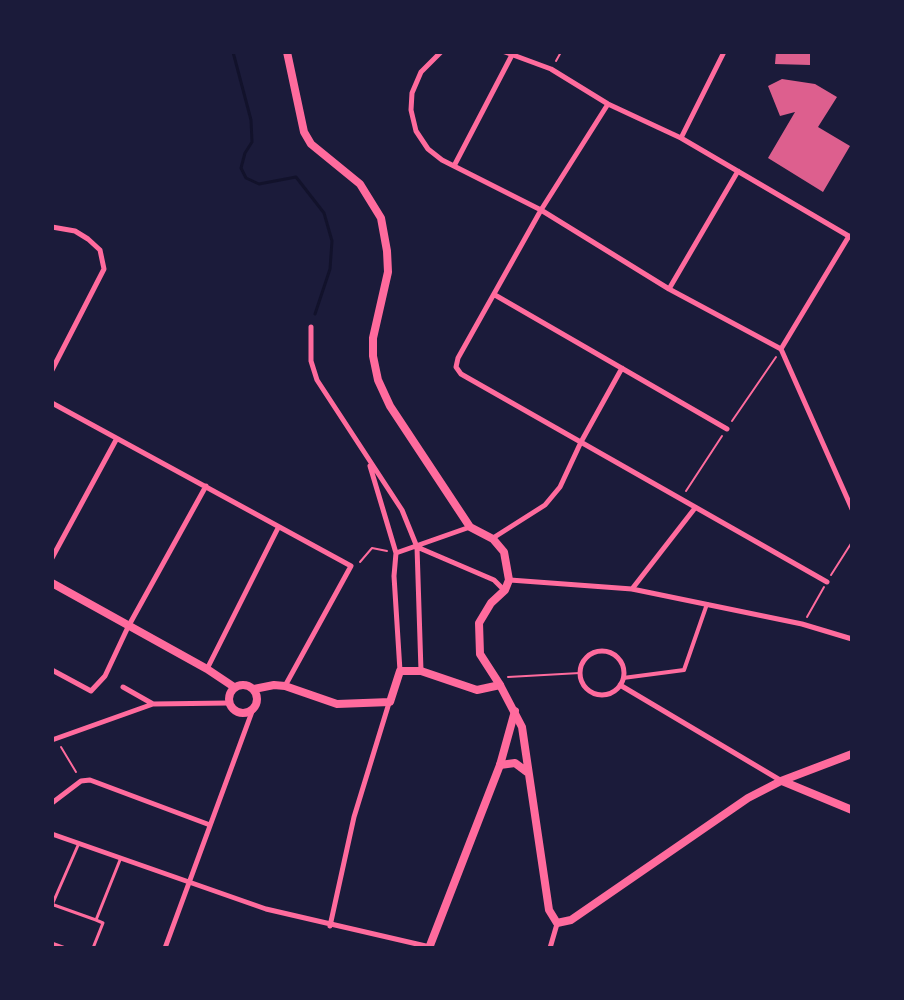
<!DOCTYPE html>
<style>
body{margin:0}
#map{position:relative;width:904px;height:1000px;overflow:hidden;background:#1b1b3a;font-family:Overpass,sans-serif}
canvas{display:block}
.frame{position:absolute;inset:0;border:54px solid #1b1b3a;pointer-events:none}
</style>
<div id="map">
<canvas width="904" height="1000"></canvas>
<div class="frame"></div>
</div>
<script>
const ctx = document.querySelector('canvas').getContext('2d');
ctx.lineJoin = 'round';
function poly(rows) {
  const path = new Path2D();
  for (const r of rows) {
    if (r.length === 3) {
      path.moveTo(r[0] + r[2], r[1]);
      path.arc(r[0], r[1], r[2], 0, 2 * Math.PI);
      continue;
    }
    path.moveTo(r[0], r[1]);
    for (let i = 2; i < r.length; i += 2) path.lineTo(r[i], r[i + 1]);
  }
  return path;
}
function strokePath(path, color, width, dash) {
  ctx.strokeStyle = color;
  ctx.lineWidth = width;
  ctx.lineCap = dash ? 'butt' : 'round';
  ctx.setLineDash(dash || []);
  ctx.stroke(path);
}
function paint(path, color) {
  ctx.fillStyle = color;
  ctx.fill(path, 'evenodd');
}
const stream = poly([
 [233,52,251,120,252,142,245,153,241,168,246,178,259,184,296,177,324,213,332,241,330,269,315,314]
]);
const building = poly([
 [776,52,810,52,810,65,775,64],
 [782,79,815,84,837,97,818,127,850,146,823,192,768,158,795,112,780,116,768,86]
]);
const path = poly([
 [556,61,561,52],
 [732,421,776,357],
 [686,491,722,436],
 [360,562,372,548,387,551],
 [831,575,852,542],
 [807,617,824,587],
 [508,677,580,673],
 [61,747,76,772]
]);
const service = poly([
 [52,905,79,843],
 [54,905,96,920],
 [93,948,103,923,96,920,120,860]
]);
const pedestrian = poly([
 [623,678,684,670,707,604]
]);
const minor = poly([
 [441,52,421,72,412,93,411,110,416,131,428,149,442,160,541,210,669,289,781,349],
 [505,52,551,69,608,104,681,138,852,238],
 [608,104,541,210,458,358,456,367,461,374,827,582],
 [681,138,724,52],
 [454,166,513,53],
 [52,227,75,231,88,239,100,250,104,269,52,370],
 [669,289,738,171],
 [495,295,727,429],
 [311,327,311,361,317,380,402,510,417,547,421,671],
 [781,349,852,509],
 [781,349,849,236],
 [52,403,351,566,285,686],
 [370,466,396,553,394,576,400,671],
 [493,538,545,505,560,487,581,442,622,368],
 [417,547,494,580,504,590],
 [396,553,470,527],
 [52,558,116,440],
 [510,580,632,589,802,624,852,639],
 [632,589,695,508],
 [602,673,22],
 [207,669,278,528],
 [52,670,91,691,105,676,128,627,206,486],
 [620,685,780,780],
 [123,687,153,704],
 [52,740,153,704,229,703],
 [52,803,81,781,90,780,210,825],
 [52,834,266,909,430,947],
 [330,926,354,817,389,703],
 [52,944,63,948],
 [165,948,253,709],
 [550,948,557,924]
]);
const secondary = poly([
 [287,52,304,132,311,144,360,184,381,218,387,251,388,272,373,338,373,356,378,380,390,406,470,527,493,539,504,552,509,580,505,590,491,603,479,623,480,654,500,685],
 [429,948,500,765,515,711]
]);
const primary = poly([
 [52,583,207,669,234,687],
 [243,699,14],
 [254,689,274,685,285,686,337,704,390,702,400,671,421,671,477,690,500,685,522,727,549,910,557,923,571,920,748,798,781,781,852,754],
 [500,765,515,763,527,772],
 [782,781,852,810]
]);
strokePath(stream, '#12122b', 3);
paint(building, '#dd5f8e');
strokePath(path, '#ff6b9d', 2);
strokePath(service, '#ff6b9d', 3);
strokePath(pedestrian, '#ff6b9d', 4);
strokePath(minor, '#ff6b9d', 5);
strokePath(secondary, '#ff6b9d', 8);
strokePath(primary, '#ff6b9d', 8);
</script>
